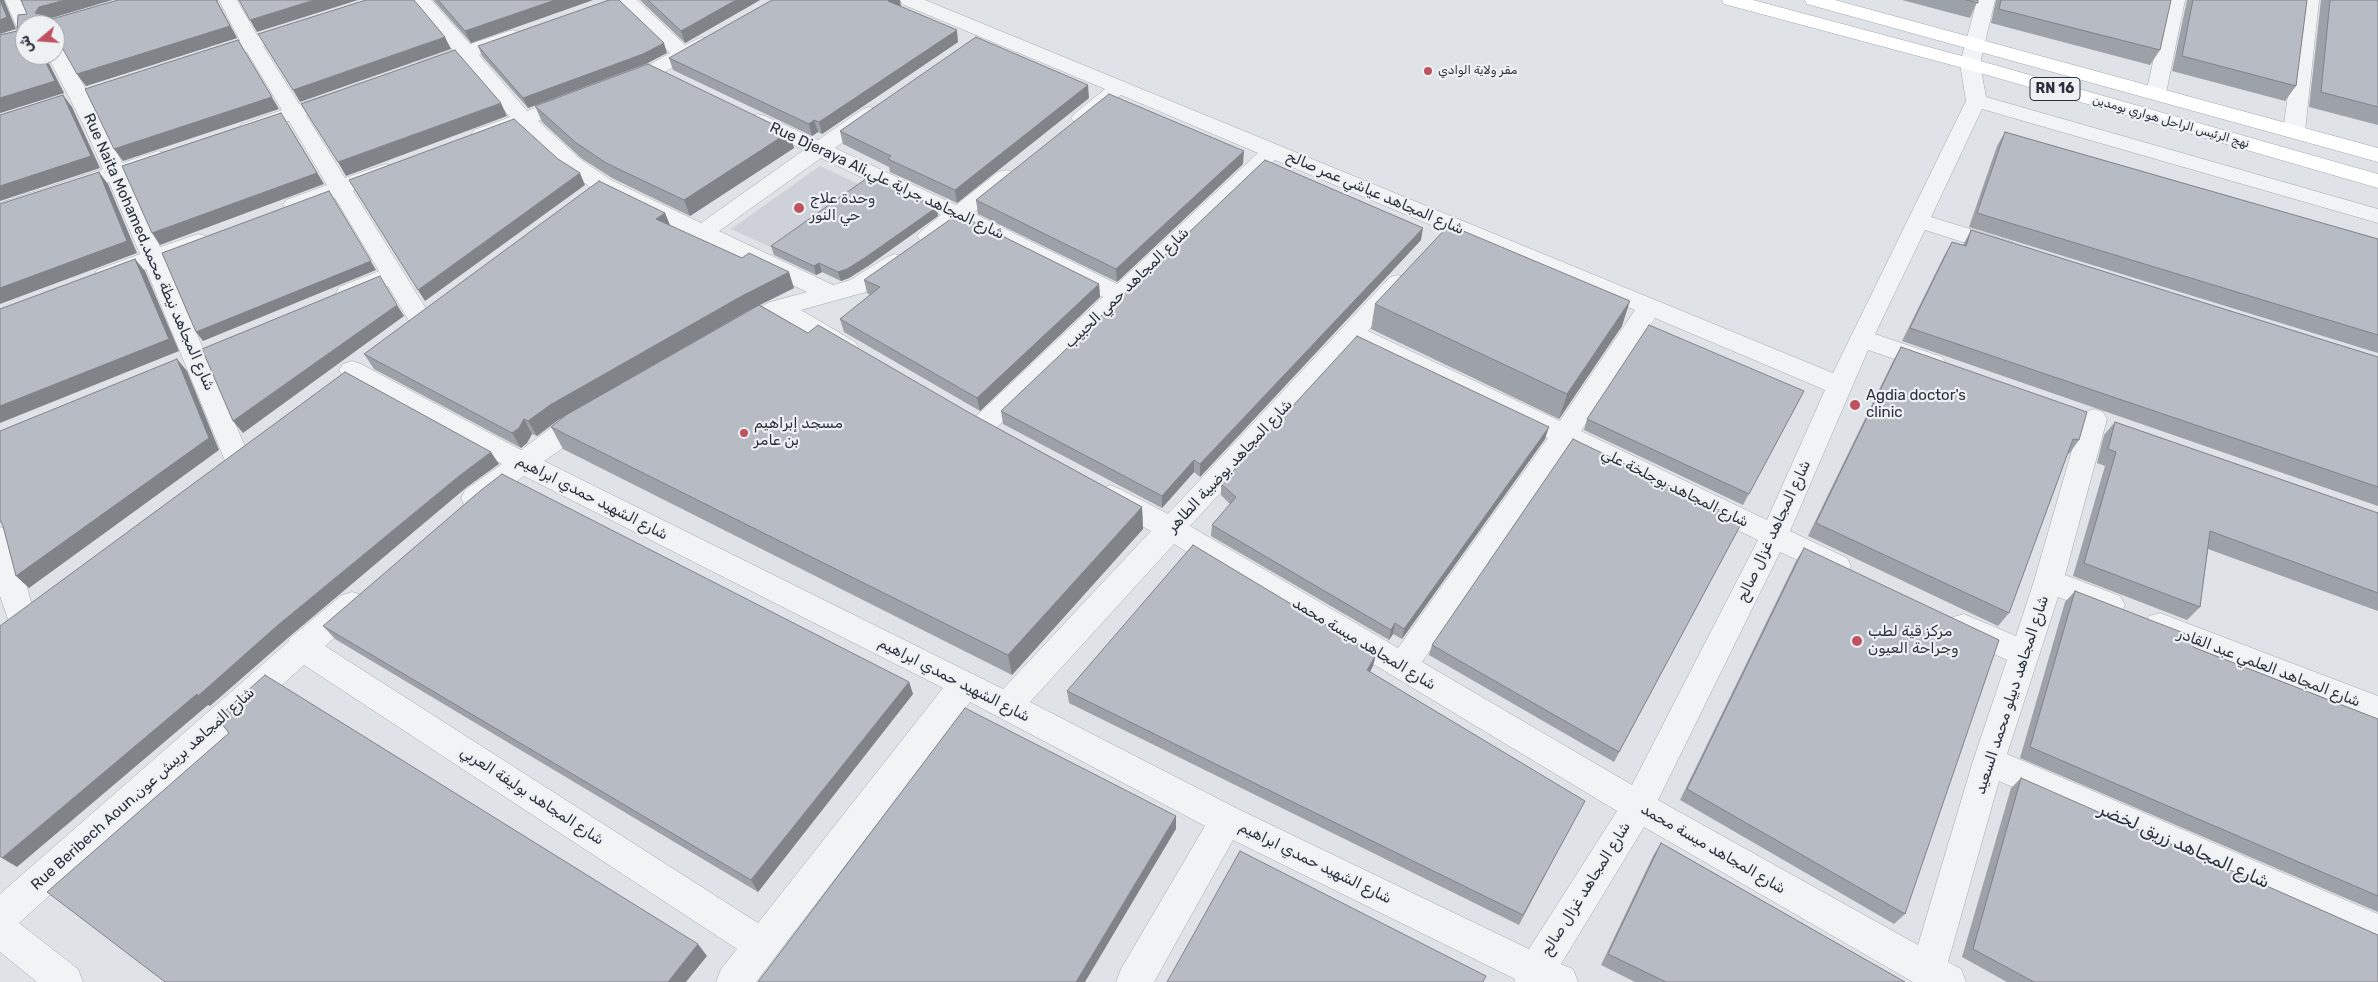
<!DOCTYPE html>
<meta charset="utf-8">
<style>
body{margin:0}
#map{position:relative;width:2378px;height:982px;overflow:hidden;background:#dfe2e7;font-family:Rubik,"Noto Sans Arabic",sans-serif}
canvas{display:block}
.north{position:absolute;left:15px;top:15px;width:50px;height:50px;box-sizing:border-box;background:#eef1f4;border:1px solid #a0a4aa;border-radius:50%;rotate:252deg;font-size:14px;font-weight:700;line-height:20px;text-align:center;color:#2a303c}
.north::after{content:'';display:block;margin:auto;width:18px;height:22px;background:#be525f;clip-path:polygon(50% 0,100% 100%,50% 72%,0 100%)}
</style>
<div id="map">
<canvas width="2378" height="982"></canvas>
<div class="north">ش</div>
</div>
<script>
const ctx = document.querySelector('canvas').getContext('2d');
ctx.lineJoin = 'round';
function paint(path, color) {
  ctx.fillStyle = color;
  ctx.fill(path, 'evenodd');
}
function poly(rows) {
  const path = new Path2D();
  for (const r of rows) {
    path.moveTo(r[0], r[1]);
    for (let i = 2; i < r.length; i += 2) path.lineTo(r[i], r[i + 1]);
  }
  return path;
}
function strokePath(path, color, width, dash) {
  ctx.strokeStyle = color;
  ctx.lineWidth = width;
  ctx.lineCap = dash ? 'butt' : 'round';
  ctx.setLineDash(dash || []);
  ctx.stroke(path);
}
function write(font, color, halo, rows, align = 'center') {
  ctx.font = font + ' Rubik,"Noto Sans Arabic",sans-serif';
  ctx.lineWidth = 4.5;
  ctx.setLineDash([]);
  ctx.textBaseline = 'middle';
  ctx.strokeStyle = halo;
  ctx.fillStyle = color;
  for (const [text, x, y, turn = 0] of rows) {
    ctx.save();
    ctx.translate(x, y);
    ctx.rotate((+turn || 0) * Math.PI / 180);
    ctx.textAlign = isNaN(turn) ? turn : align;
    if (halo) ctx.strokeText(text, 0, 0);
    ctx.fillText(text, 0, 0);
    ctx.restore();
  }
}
const built = poly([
 [820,166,867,188,779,251,731,229]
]);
const minor = poly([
 [5,0,23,0,34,25,25,25,25,32,18,30,5,0],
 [219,0,237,0,257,35,297,23,304,25,307,29,304,33,263,46,299,104,338,91,345,93,348,97,345,101,306,115,345,178,385,164,393,166,396,171,393,176,353,191,433,320,430,326,421,328,412,326,388,286,348,301,339,299,336,293,339,287,379,271,335,198,294,212,286,210,283,205,286,200,327,185,289,121,249,134,242,132,238,128,242,124,282,110,247,52,207,64,200,62,197,58,200,54,240,41,219,0],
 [412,0,431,0,470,44,506,32,513,30,520,32,523,36,520,40,479,55,527,111,565,97,572,95,579,97,582,101,579,105,538,121,580,159,611,180,701,223,804,150,751,124,747,120,751,116,758,114,765,116,818,140,863,109,870,107,877,109,880,113,877,117,835,148,956,205,998,172,1006,170,1014,172,1017,177,1014,182,973,213,1117,284,1258,153,1121,95,1088,122,1081,124,1074,122,1071,118,1074,114,1105,89,902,4,900,0,925,0,1833,373,1966,101,1960,64,1977,0,1995,0,1980,64,1986,97,2378,209,2378,223,1982,109,1931,217,2012,242,2016,247,2012,252,2004,255,1925,230,1875,334,1942,357,1946,363,1942,369,1933,372,1868,350,1790,531,1847,558,1851,566,1847,574,1837,578,1780,552,1658,800,1918,945,1973,761,2007,660,1953,635,1949,626,1953,617,1964,614,2016,636,2034,581,2081,419,2085,412,2094,409,2103,412,2107,419,2065,575,2120,596,2125,605,2120,614,2110,617,2058,597,2007,754,2378,914,2378,949,1999,781,1948,962,1961,969,1966,982,1913,982,1644,827,1561,964,1573,969,1578,982,1514,982,1515,979,1233,840,1154,982,1116,982,1121,969,1205,826,970,702,756,982,716,982,721,969,737,949,304,665,19,923,78,969,83,982,37,982,0,952,0,894,288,642,290,638,342,595,352,592,362,595,367,604,362,613,325,646,758,923,943,688,524,476,485,506,475,509,465,506,461,498,465,490,502,464,343,376,339,370,343,364,352,361,361,364,521,450,559,422,578,411,587,408,596,411,600,418,596,425,544,461,1003,689,1151,531,1100,503,1096,496,1100,489,1110,485,1120,489,1168,514,1390,277,1398,275,1406,277,1410,283,1368,331,1560,421,1635,310,1275,160,991,433,982,436,973,433,969,426,973,419,1103,297,959,224,937,241,929,243,921,241,917,236,921,231,941,215,821,158,719,231,833,285,850,280,887,257,895,254,903,257,907,262,903,267,866,292,801,310,855,342,859,348,855,354,846,357,837,354,778,319,747,335,738,337,729,335,726,329,729,323,770,302,807,292,595,190,564,169,520,128,490,140,482,141,474,140,471,135,474,130,510,117,462,60,424,73,417,71,414,67,417,63,453,50,412,0],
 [1655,318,1825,390,1767,520,1581,431,1655,318],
 [1355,345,1548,438,1398,648,1190,526,1355,345],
 [1569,449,1758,540,1632,785,1422,662,1569,449],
 [1174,544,1617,811,1529,949,1238,809,1030,702,1174,544],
 [617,0,637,0,685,45,702,37,709,39,712,43,709,47,661,74,629,86,622,88,615,86,612,82,615,78,647,66,670,53,617,0],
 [2167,0,2185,0,2166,93,2163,97,2156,99,2149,97,2146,93,2167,0],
 [2301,0,2319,0,2305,131,2302,136,2294,137,2286,136,2283,131,2301,0],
 [55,46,62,48,65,52,105,124,122,163,158,151,166,153,169,158,166,163,128,175,160,247,198,234,206,236,210,241,206,246,166,262,249,456,246,463,236,466,226,463,223,456,146,269,105,284,97,282,93,276,97,270,140,254,109,182,0,218,0,203,103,169,83,124,47,55,55,55,55,46],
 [0,527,10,530,14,538,34,613,29,622,19,625,9,622,0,596,0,527],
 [2160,613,2378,696,2378,724,2149,634,2145,625,2149,616,2160,613]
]);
const major = poly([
 [1722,0,1753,0,1977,60,2378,174,2378,188,1963,68,1724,4,1722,0],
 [1805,0,1835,0,2378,148,2378,162,1807,4,1805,0]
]);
const wall = poly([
 [21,0,112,0,48,19,48,20,118,0,218,0,217,1,237,38,86,86,77,74,62,47,55,45,55,25,25,25,25,55,46,55,45,56,64,93,0,113,0,35,17,31,18,15,27,14],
 [433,0,593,0,471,43],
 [640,0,760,0,685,43],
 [1902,0,1978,0,1970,18],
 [1996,0,2171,0,2160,50,2150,65,1991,23],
 [2187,0,2307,0,2296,86,2285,101,2172,71],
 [2321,0,2378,0,2378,125,2309,107],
 [900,6,958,42,822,134,818,132,812,136,673,70,669,58,901,6],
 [478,46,667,53,528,108,482,56],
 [1089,98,957,203,890,172,889,167,843,144,840,131],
 [535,106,789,132,794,148,690,216,612,178,581,158,542,122],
 [2005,132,2378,239,2378,353,1969,227,1997,146],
 [1243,164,1117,282,978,214,976,200],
 [665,213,670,225,794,288,760,305,808,333,968,412,1142,507,1143,529,1012,675,563,449,551,427,565,416,558,420,537,436,532,434,527,443,521,448,374,369,364,354],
 [938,216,868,266,849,278,841,281,822,272,816,275,774,255,771,246],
 [1971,230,2378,357,2378,506,1902,341,1944,256,1952,242,1963,245],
 [1421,240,1200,477,1194,472,1162,508,1003,424,1001,411],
 [864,280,1099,284,1100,297,980,411,844,332,840,319,870,295,867,293],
 [1375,304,1622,326,1559,419,1371,329],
 [1901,347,2079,440,2069,454,2068,453,2009,613,1998,626,1808,536,1893,361],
 [1804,391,1743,505,1584,430,1587,419],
 [2115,422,2378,513,2378,611,2208,549,2200,607,2187,620,2073,576,2105,466,2097,463,2104,435],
 [1545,439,1402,639,1393,634,1389,640,1211,536,1212,525,1230,504,1221,495,1221,484],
 [1734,523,1740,526,1614,762,1429,655,1432,645],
 [1804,548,1905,914,1894,924,1680,800,1796,561],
 [2075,591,2193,647,2378,719,2378,912,2020,758,2065,602],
 [323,626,909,682,913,694,758,892,335,639],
 [1373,666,1370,672,1579,811,1519,925,1069,703,1067,691],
 [2021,778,2378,982,2007,982,1962,957,2011,788],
 [1661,843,1905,982,1635,982,1601,965,1653,856]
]);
const shadedWall = poly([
 [0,0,4,0,16,29,0,34],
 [65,0,112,0,48,19,52,25,35,13,39,7],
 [216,0,218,0,217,1,237,38,86,86,77,74],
 [314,0,358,0,257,32,250,20],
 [555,0,593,0,471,43,465,31],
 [736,0,760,0,685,43,681,31],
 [889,0,900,0,901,6,890,13,888,1],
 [957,30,958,42,822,134,819,122],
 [445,37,451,49,300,102,293,90],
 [238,40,279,109,123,161,114,149],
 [664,43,667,53,646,64,528,108,523,98],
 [42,55,46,55,45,56,64,93,0,113,0,98],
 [1088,85,1089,98,957,203,955,190],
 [63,95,72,107,100,168,0,201,0,186],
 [501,103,507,116,346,176,338,162],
 [281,113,324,184,160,245,152,233],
 [814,120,818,132,812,136,809,124],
 [789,132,794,148,690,216,684,200],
 [1244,151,1243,164,1117,282,1116,269],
 [99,172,108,184,137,253,0,304,0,288],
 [580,173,585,185,425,301,418,290],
 [329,191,376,270,203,341,196,332],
 [937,207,938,216,868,266,849,278,841,281,838,272],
 [665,213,671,228,656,219],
 [1423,228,1421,240,1200,477,1200,464],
 [135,259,145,271,179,351,0,423,0,406],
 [819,263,822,272,816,275,814,266],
 [789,272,794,288,745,312,558,420,537,436,528,421,550,405,740,297],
 [1099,284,1100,297,980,411,977,398],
 [1630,301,1622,326,1559,419,1567,394],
 [397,305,404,316,243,433,233,421],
 [177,359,187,371,219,450,29,588,16,576],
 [524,419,532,434,527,443,521,448,512,433],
 [1549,427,1545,439,1402,639,1404,629],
 [491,452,499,464,467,487,289,637,210,706,208,705,17,867,2,858,278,625,459,476],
 [1194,460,1194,472,1162,508,1162,496],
 [1142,507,1143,529,1012,675,1008,655],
 [1395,623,1393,634,1389,640,1391,630],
 [1376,655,1373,666,1364,682,1367,670],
 [909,682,913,694,758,892,751,880],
 [1176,816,1176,829,1085,982,1076,982],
 [698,944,707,956,686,982,668,982]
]);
const building = poly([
 [0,0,7,17,0,20,0,0],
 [21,0,65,0,39,7,35,13,45,15,45,21,118,0,216,0,230,26,77,74,55,35,55,25,25,25,25,55,42,55,55,81,0,98,0,35,17,31,18,15,27,14,21,0],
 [239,0,314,0,250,20,239,0],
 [366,0,414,0,445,37,293,90,258,34,366,0],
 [438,0,555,0,465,31,438,0],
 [609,0,619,0,664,43,643,54,523,98,478,46,609,0],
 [648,0,736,0,681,31,648,0],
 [772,0,889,0,888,1,957,30,819,122,814,120,809,124,669,58,772,0],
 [1966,0,1978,0,1978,3,1966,0],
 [2001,0,2171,0,2160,50,1999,9,2001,0],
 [2193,0,2307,0,2296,86,2182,56,2193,0],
 [2330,0,2378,0,2378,107,2321,92,2330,0],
 [976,37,1088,85,955,190,888,159,891,156,840,131,976,37],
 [238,40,272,97,114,149,85,89,238,40],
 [455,50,501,103,338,162,301,104,455,50],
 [648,64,789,132,684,200,606,163,575,142,535,106,648,64],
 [1109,94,1244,151,1116,269,976,200,1109,94],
 [63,95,91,156,0,186,0,115,63,95],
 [281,113,317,173,152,233,122,166,281,113],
 [514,119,558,159,580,173,418,290,349,180,514,119],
 [2005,132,2378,239,2378,335,1977,213,2005,132],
 [1265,160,1423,228,1200,464,1194,460,1162,496,1001,411,1265,160],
 [99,172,127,241,0,288,0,204,99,172],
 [870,176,937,207,866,257,847,269,838,272,819,263,814,266,771,246,870,176],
 [599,181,665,213,656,219,742,258,749,253,789,272,740,297,550,405,528,421,524,419,519,428,512,433,364,354,599,181],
 [329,191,371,261,196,332,162,253,329,191],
 [958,214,1099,284,977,398,840,319,880,287,864,280,958,214],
 [1449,225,1630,301,1567,394,1375,304,1449,225],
 [1971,230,2378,357,2378,487,1910,328,1952,242,1966,246,1971,230],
 [135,259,169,339,0,406,0,309,135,259],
 [380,276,397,305,233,421,202,349,380,276],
 [759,305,808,333,818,325,968,412,1142,507,1008,655,551,427,566,415,759,305],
 [1649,325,1804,391,1749,494,1587,419,1649,325],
 [1357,336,1549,427,1404,629,1395,623,1391,630,1212,525,1236,497,1221,484,1357,336],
 [1901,347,2087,412,2079,440,2073,439,2009,613,1816,523,1901,347],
 [177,359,209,438,16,576,3,526,0,520,0,431,177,359],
 [345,372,491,452,459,476,278,625,198,696,197,694,2,858,0,856,0,626,345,372],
 [2115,422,2378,513,2378,593,2210,531,2200,607,2084,563,2116,452,2108,449,2115,422],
 [1573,439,1736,518,1733,523,1740,526,1619,752,1432,645,1573,439],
 [502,474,909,682,751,880,323,626,480,491,502,474],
 [1193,545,1376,655,1367,670,1585,801,1523,915,1067,691,1193,545],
 [1804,548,1999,640,1905,914,1687,789,1804,548],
 [2075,591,2194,637,2193,647,2378,719,2378,896,2030,747,2075,591],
 [265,675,698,944,668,982,165,982,47,892,229,733,217,718,265,675],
 [965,708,1176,816,1076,982,758,982,965,708],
 [2021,778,2378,935,2378,982,2034,982,1973,949,2021,778],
 [1661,843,1905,982,1666,982,1608,954,1661,843],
 [1240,851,1486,976,1483,982,1167,982,1240,851]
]);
const markers = [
 [1428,71,5,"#be525f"],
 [799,208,6,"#be525f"],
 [1855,405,6,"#be525f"],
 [744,433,5,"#be525f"],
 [1857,641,6,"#be525f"]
];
const farPoinames = [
 ["مقر ولاية الوادي",1438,71]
];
const farStreetnames = [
 ["نهج الرئيس الراحل هواري بومدين",2171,122,16]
];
const shields = [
 [2055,89,50]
];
const shieldNames = [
 ["RN 16",2055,89]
];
const streetNames = [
 ["Rue Djeraya Ali,شارع المجاهد جراية علي",887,181,25],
 ["شارع المجاهد عياشي عمر صالح",1375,193,23],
 ["Rue Naita Mohamed,شارع المجاهد نيطة محمد",149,252,66],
 ["شارع المجاهد حمي الحبيب",1127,288,-44],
 ["شارع المجاهد بوضبية الطاهر",1230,466,-47],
 ["شارع المجاهد بوجلخة علي",1675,488,26],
 ["شارع الشهيد حمدي ابراهيم",592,498,27],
 ["شارع المجاهد غزال صالح",1774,531,-65],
 ["شارع المجاهد ميسة محمد",1364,644,31],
 ["شارع المجاهد العلمي عبد القادر",2269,668,21],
 ["شارع الشهيد حمدي ابراهيم",954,680,27],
 ["شارع المجاهد دبيلو محمد السعيد",2012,695,-72],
 ["Rue Beribech Aoun,شارع المجاهد بريبش عون",143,789,-42],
 ["شارع المجاهد بوليفة العربي",532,796,33],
 ["شارع المجاهد ميسة محمد",1713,849,30],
 ["شارع الشهيد حمدي ابراهيم",1315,863,26],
 ["شارع المجاهد غزال صالح",1586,889,-58]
];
const poiNames = [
 ["وحدة علاج",810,199],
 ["حي النور",810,216],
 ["Agdia doctor's",1866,396],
 ["clinic",1866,413],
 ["مسجد إبراهيم",754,424],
 ["بن عامر",754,441],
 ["مركز قية لطب",1868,632],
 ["وجراحة العيون",1868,649]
];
const nearStreetnames = [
 ["شارع المجاهد زريق لخضر",2184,846,24]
];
paint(built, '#ced1d8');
strokePath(minor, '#a5a9b0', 1);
strokePath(major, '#a0a6b1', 1);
paint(minor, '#f1f3f5');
paint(major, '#fff');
paint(wall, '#9da1a8');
paint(shadedWall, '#808388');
paint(building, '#b7bbc3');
strokePath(building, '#808388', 1);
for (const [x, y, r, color] of markers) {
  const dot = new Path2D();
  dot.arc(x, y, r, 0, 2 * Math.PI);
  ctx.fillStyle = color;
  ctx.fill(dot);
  strokePath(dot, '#eef1f4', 2);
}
write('12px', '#2a303c', '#eef1f4', farPoinames, 'left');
write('12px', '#2a303c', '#eef1f4', farStreetnames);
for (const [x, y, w] of shields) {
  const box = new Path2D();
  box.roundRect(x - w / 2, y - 11.5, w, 23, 4);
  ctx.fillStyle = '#eef1f4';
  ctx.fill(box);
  strokePath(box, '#2a303c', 1);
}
write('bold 14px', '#2a303c', null, shieldNames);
write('15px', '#2a303c', '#eef1f4', streetNames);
write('15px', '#2a303c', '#eef1f4', poiNames, 'left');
write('18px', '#2a303c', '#eef1f4', nearStreetnames);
</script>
